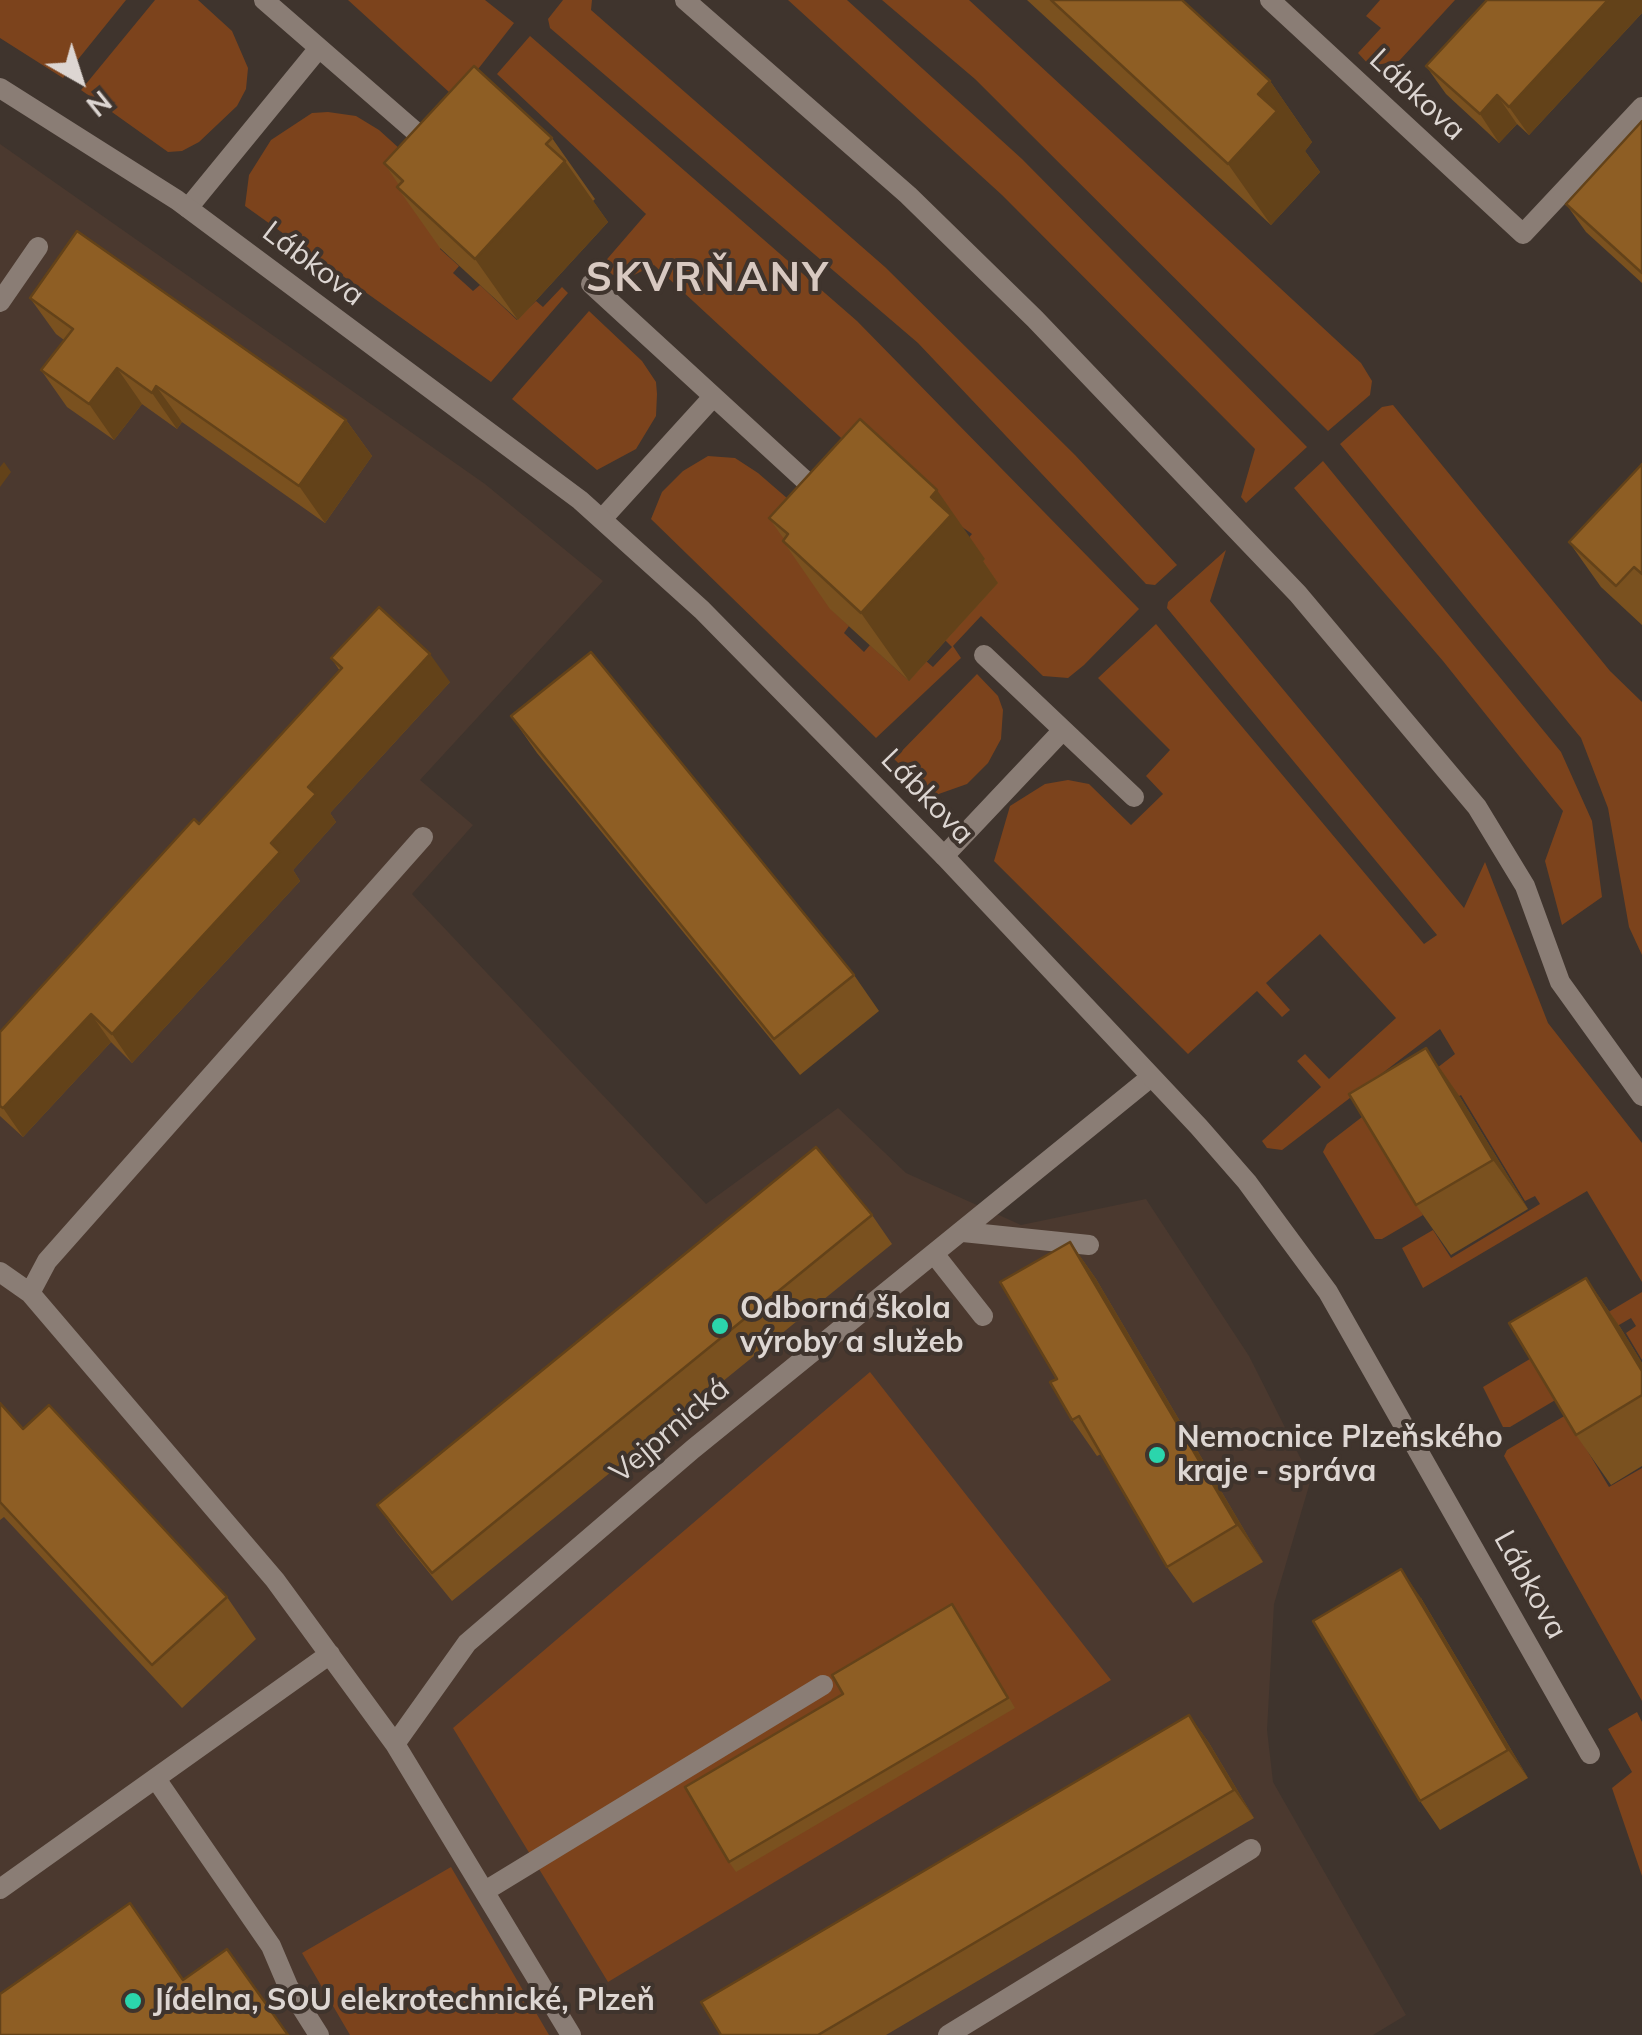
<!DOCTYPE html>
<meta charset="utf-8">
<style>
body{margin:0}
#map{position:relative;width:1642px;height:2035px;overflow:hidden;background:#3f342d;font-family:Mulish,sans-serif}
canvas{display:block}
.north{position:absolute;left:30px;top:30px;width:100px;height:100px;-webkit-text-stroke:8px #3f342d;paint-order:stroke;rotate:141deg;font-size:28px;font-weight:700;line-height:40px;text-align:center;color:#ddd6d2}
.north::after{content:'';display:block;margin:auto;width:35px;height:45px;background:#ddd6d2;clip-path:polygon(50% 0,100% 100%,50% 72%,0 100%)}
</style>
<div id="map">
<canvas width="1642" height="2035"></canvas>
<div class="north">N</div>
</div>
<script>
const ctx = document.querySelector('canvas').getContext('2d');
ctx.lineJoin = 'round';
function paint(path, color) {
  ctx.fillStyle = color;
  ctx.fill(path, 'evenodd');
}
function poly(rows) {
  const path = new Path2D();
  for (const r of rows) {
    path.moveTo(r[0], r[1]);
    for (let i = 2; i < r.length; i += 2) path.lineTo(r[i], r[i + 1]);
  }
  return path;
}
function strokePath(path, color, width, dash) {
  ctx.strokeStyle = color;
  ctx.lineWidth = width;
  ctx.lineCap = dash ? 'butt' : 'round';
  ctx.setLineDash(dash || []);
  ctx.stroke(path);
}
function write(font, color, halo, rows, align = 'center') {
  ctx.font = font + ' Mulish,sans-serif';
  ctx.lineWidth = 8;
  ctx.setLineDash([]);
  ctx.textBaseline = 'middle';
  ctx.strokeStyle = halo;
  ctx.fillStyle = color;
  for (const [text, x, y, turn = 0] of rows) {
    ctx.save();
    ctx.translate(x, y);
    ctx.rotate((+turn || 0) * Math.PI / 180);
    ctx.textAlign = isNaN(turn) ? turn : align;
    if (halo) ctx.strokeText(text, 0, 0);
    ctx.fillText(text, 0, 0);
    ctx.restore();
  }
}
const built = poly([
 [0,144,485,484,603,581,420,780,473,825,412,894,706,1204,838,1108,906,1173,1021,1225,1146,1199,1249,1356,1311,1479,1274,1604,1267,1730,1273,1782,1406,2015,1373,2035,0,2035]
]);
const green = poly([
 [0,0,126,0,63,78,0,38],
 [155,0,198,0,232,31,248,68,246,89,237,106,199,142,182,151,168,152,81,90],
 [348,0,485,0,514,23,436,123,438,105,449,92],
 [563,0,592,0,591,10,885,267,1075,455,1177,565,1155,585,1146,584,918,343,550,28,548,19],
 [788,0,847,0,1022,159,1307,447,1246,503,1241,497,1255,449,1002,195],
 [882,0,969,0,1361,363,1372,381,1370,395,1328,431,975,79],
 [1380,0,1455,0,1399,61,1370,66,1358,53,1381,28,1366,16],
 [530,36,857,321,1139,609,1084,665,1068,678,1043,676,981,616,953,646,961,658,876,738,651,519,662,492,683,471,708,456,735,458,758,473,848,551,831,609,849,626,844,633,864,652,870,645,909,681,926,661,933,667,952,647,945,640,984,559,966,541,972,534,853,449,654,265,628,278,613,275,602,265,646,214,497,74],
 [328,112,356,116,379,130,453,197,440,249,459,266,453,273,473,291,480,285,517,320,536,301,543,307,562,287,568,293,491,382,245,206,249,175,271,140,312,113],
 [589,311,642,361,656,382,657,394,656,416,636,449,597,470,512,399],
 [1393,405,1610,671,1642,702,1642,955,1629,927,1608,808,1581,738,1340,444,1382,407],
 [1323,461,1561,752,1592,821,1602,897,1562,925,1545,861,1563,811,1443,661,1294,488],
 [1226,550,1210,601,1464,908,1485,862,1548,1023,1642,1143,1642,1282,1587,1191,1423,1288,1402,1248,1433,1230,1451,1258,1540,1204,1535,1196,1525,1201,1461,1095,1381,1142,1423,1215,1382,1239,1375,1239,1323,1152,1327,1144,1432,1063,1437,1068,1455,1054,1440,1029,1282,1150,1267,1148,1262,1141,1321,1087,1297,1061,1305,1054,1329,1079,1396,1018,1320,934,1266,983,1290,1010,1282,1017,1257,991,1188,1054,994,861,1010,806,1045,784,1068,780,1089,784,1131,825,1163,794,1146,776,1170,750,1098,678,1156,624,1424,944,1437,935,1167,608,1168,602],
 [977,674,998,696,1003,710,1001,739,988,763,967,784,933,796,894,759],
 [1642,1292,1642,1360,1626,1333,1636,1326,1631,1318,1540,1371,1557,1399,1510,1427,1503,1427,1483,1387],
 [870,1372,1111,1680,608,1982,453,1728],
 [1566,1415,1609,1487,1642,1468,1642,1701,1504,1456,1507,1450],
 [1637,1712,1642,1722,1642,1876,1612,1788,1632,1772,1608,1729],
 [451,1867,549,2035,350,2035,302,1953]
]);
const service = poly([
 [264,0,433,147],
 [188,208,319,48],
 [591,284,822,496],
 [0,302,38,247],
 [602,519,713,397],
 [984,655,1134,797],
 [944,856,1063,730],
 [963,1232,1089,1245],
 [935,1255,983,1316],
 [0,1272,30,1293,275,1580,395,1744,571,2035],
 [30,1293,47,1261,423,837],
 [395,1744,467,1643,693,1449,1151,1077],
 [156,1779,271,1946,288,1986,319,2035],
 [0,1889,330,1654],
 [485,1891,823,1685],
 [948,2035,1251,1849]
]);
const minor = poly([
 [1270,0,1523,234,1642,107],
 [0,88,177,200,580,500,702,610,944,856,1199,1127,1247,1182,1328,1292,1590,1754]
]);
const tertiary = poly([
 [685,0,908,195,1035,319,1298,594,1477,807,1525,886,1560,982,1642,1096]
]);
const wall = poly([
 [1027,0,1182,0,1270,81,1312,142,1305,151,1320,172,1271,225],
 [1642,0,1642,13,1529,135,1517,124,1499,143,1446,94,1426,66],
 [1642,121,1642,283,1586,232,1566,204],
 [552,138,595,199,593,201,608,222,518,320,440,248,397,187,399,185,384,163],
 [30,298,346,420,372,456,325,523,182,422,177,429,142,404,114,440,67,407,41,370,64,340,56,334],
 [1642,464,1642,625,1601,587,1569,542],
 [769,518,985,559,983,561,998,583,909,681,830,609,783,541,784,539],
 [331,658,450,682,330,813,336,822,293,870,300,881,132,1063,111,1042,23,1137,0,1116,0,1032,199,824,340,671],
 [511,716,854,975,879,1011,800,1075,537,753],
 [1460,1097,1528,1209,1451,1255,1416,1205],
 [872,1215,892,1244,452,1601,397,1533,377,1505],
 [1070,1242,1096,1279,1263,1562,1193,1603,1167,1567,1101,1454,1097,1456,1072,1420,1057,1379],
 [1586,1278,1620,1327,1642,1363,1642,1466,1611,1485,1576,1435],
 [0,1403,23,1429,227,1597,256,1639,182,1708,4,1517,0,1520],
 [1421,1598,1528,1778,1440,1830,1420,1801],
 [959,1614,1015,1708,736,1872,729,1862,843,1694],
 [1189,1715,1209,1743,1254,1818,886,2035,721,2035]
]);
const shadedWall = poly([
 [1608,0,1642,0,1642,13,1529,135,1509,107],
 [1270,81,1312,142,1305,151,1320,172,1271,225,1228,164,1258,94],
 [1497,95,1517,124,1499,143,1480,114],
 [565,161,608,222,518,320,475,259],
 [117,368,142,404,114,440,89,404],
 [156,386,182,422,177,429,152,393],
 [346,420,372,456,325,523,299,486],
 [4,462,11,472,0,487,0,467],
 [937,490,985,559,983,561,998,583,909,681,861,613,931,497],
 [430,654,450,682,330,813,336,822,293,870,300,881,132,1063,112,1034,271,843,308,787],
 [91,1014,111,1042,23,1137,3,1108],
 [1426,1048,1460,1097,1528,1209,1493,1160],
 [1070,1242,1096,1279,1263,1562,1237,1525],
 [1586,1278,1620,1327,1642,1363,1642,1371],
 [1401,1569,1421,1598,1528,1778,1508,1750],
 [1189,1715,1209,1743,1254,1818,1234,1790]
]);
const building = poly([
 [1051,0,1182,0,1270,81,1258,94,1277,111,1228,164,1051,0],
 [1487,0,1608,0,1509,107,1497,95,1480,114,1426,66,1487,0],
 [474,66,552,138,546,144,565,161,475,259,397,187,403,181,384,163,474,66],
 [1642,121,1642,273,1566,204,1642,121],
 [77,231,346,420,299,486,156,386,152,393,117,368,89,404,41,370,73,329,30,298,77,231],
 [860,419,937,490,931,497,951,515,861,613,783,541,788,534,769,518,860,419],
 [1642,464,1642,574,1634,567,1616,586,1569,542,1642,464],
 [379,607,430,654,308,787,316,794,271,843,280,852,112,1034,91,1014,3,1108,0,1106,0,1032,194,819,199,824,342,668,331,658,379,607],
 [591,652,854,975,774,1039,511,716,591,652],
 [1426,1048,1493,1160,1416,1205,1349,1094,1426,1048],
 [816,1147,872,1215,432,1573,377,1505,816,1147],
 [1070,1242,1237,1525,1167,1567,1079,1416,1072,1420,1050,1382,1057,1379,1000,1282,1070,1242],
 [1586,1278,1642,1371,1642,1395,1576,1435,1509,1323,1586,1278],
 [0,1403,23,1429,49,1405,227,1597,152,1665,0,1502,0,1403],
 [1401,1569,1508,1750,1420,1801,1313,1621,1401,1569],
 [952,1604,1008,1698,729,1862,685,1787,843,1694,832,1675,952,1604],
 [1189,1715,1234,1790,818,2035,721,2035,701,2002,1189,1715],
 [130,1903,183,1980,227,1949,288,2035,0,2035,0,1994,130,1903]
]);
const markers = [
 [720,1326,10,"#2bd5ac"],
 [1157,1455,10,"#2bd5ac"],
 [133,2001,10,"#2bd5ac"]
];
const streetNames = [
 ["Lábkova",1417,95,43],
 ["Lábkova",313,264,37],
 ["Lábkova",927,797,46],
 ["Vejprnická",670,1431,-40],
 ["Lábkova",1530,1585,61]
];
const poiNames = [
 ["Odborná škola",740,1309],
 ["výroby a služeb",740,1343],
 ["Nemocnice Plzeňského",1177,1438],
 ["kraje - správa",1177,1472],
 ["Jídelna, SOU elekrotechnické, Plzeň",153,2001]
];
const districtNames = [
 ["SKVRŇANY",708,279]
];
paint(built, '#4b392f');
paint(green, '#7c431c');
strokePath(service, '#8a7d75', 20);
strokePath(minor, '#8a7d75', 20);
strokePath(tertiary, '#8a7d75', 20);
paint(wall, '#7a511f');
paint(shadedWall, '#634219');
paint(building, '#8e5e24');
strokePath(building, '#634219', 2.5);
for (const [x, y, r, color] of markers) {
  const dot = new Path2D();
  dot.arc(x, y, r, 0, 2 * Math.PI);
  ctx.fillStyle = color;
  ctx.fill(dot);
  strokePath(dot, '#3f342d', 4);
}
write('30px', '#ddd6d2', '#3f342d', streetNames);
write('bold 30px', '#ddd6d2', '#3f342d', poiNames, 'left');
ctx.letterSpacing = '2.5px';
write('bold 40px', '#d8c9c1', '#3f342d', districtNames);
ctx.letterSpacing = '0px';
</script>
